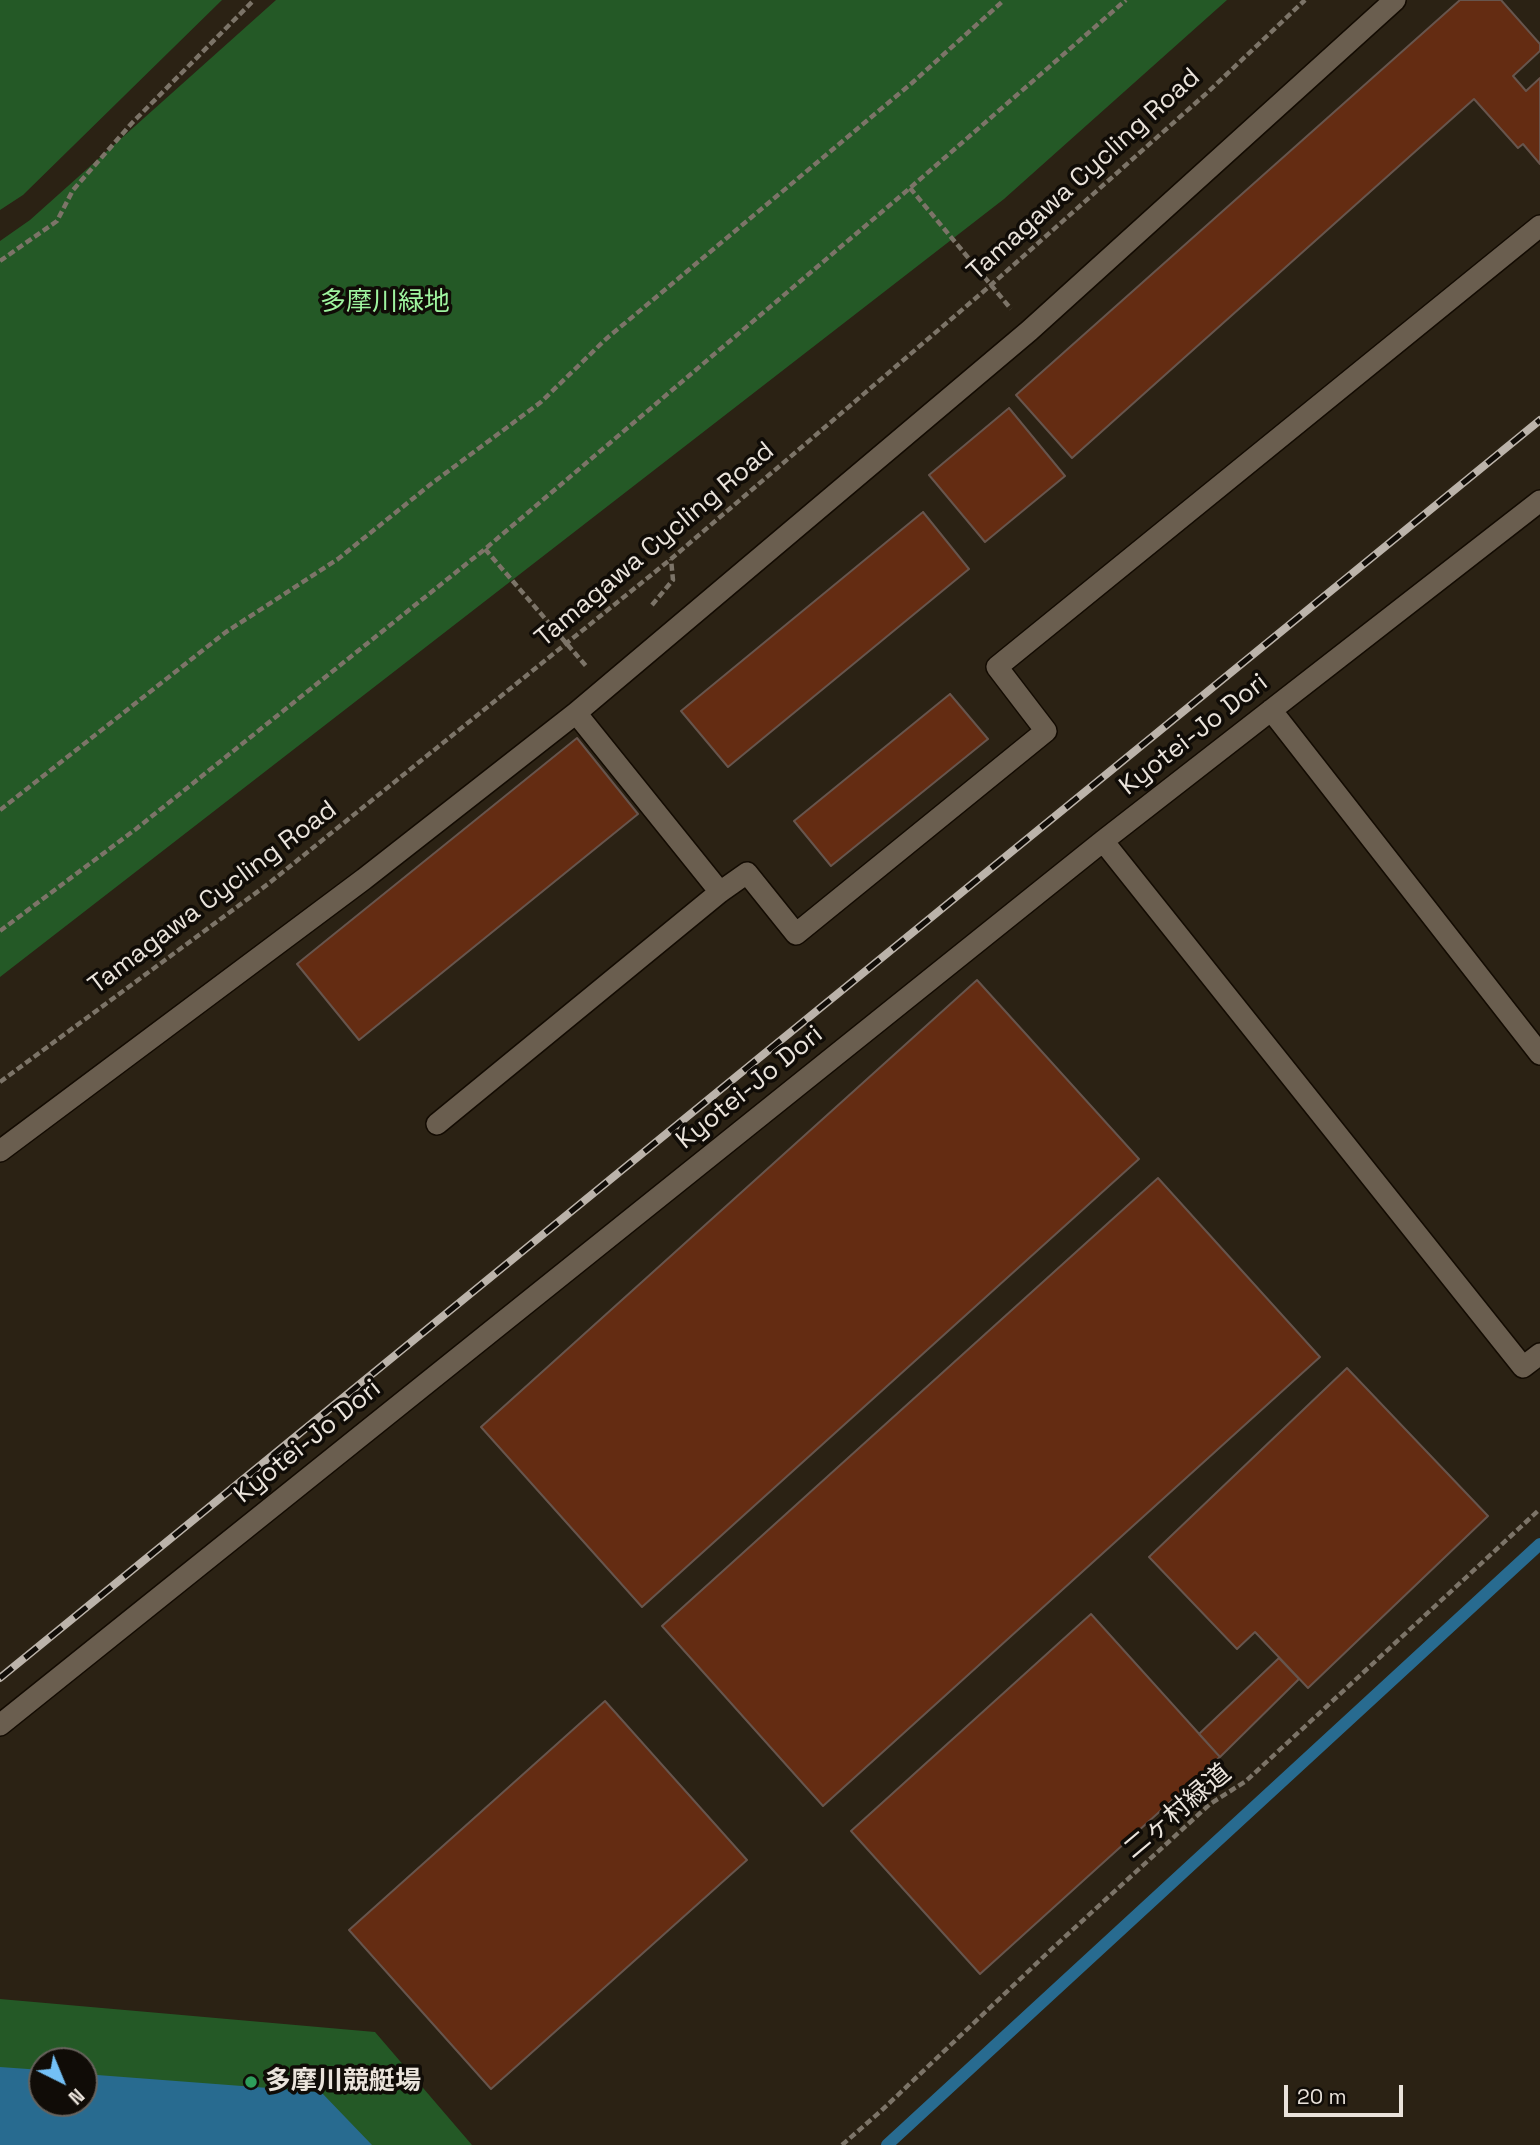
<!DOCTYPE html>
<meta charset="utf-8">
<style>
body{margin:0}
#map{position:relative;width:1540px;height:2145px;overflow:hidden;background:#2b2214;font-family:"Space Grotesk",sans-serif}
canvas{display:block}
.north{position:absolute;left:28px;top:2047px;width:70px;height:70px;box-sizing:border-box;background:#100c07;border:2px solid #67625c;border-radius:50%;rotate:137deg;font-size:19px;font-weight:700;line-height:28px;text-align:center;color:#eae3db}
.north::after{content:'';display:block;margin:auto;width:24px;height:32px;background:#73c0f6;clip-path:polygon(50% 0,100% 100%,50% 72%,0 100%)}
.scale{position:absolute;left:1284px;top:2085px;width:119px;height:32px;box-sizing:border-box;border:4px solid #eae3db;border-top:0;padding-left:9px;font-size:21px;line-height:24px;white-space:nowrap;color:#eae3db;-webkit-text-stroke:5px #100c07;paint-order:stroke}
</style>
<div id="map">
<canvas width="1540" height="2145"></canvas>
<div class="north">N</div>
<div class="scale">20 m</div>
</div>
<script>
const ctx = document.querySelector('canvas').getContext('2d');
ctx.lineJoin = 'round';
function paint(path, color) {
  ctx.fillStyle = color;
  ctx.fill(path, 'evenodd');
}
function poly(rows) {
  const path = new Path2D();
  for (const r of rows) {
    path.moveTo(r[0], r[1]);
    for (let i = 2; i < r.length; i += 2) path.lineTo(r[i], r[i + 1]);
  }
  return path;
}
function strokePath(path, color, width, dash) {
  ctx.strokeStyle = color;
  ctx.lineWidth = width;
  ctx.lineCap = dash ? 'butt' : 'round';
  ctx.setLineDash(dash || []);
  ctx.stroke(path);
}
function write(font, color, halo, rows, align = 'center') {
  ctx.font = font + ' "Space Grotesk","Noto Sans JP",sans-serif';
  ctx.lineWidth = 7;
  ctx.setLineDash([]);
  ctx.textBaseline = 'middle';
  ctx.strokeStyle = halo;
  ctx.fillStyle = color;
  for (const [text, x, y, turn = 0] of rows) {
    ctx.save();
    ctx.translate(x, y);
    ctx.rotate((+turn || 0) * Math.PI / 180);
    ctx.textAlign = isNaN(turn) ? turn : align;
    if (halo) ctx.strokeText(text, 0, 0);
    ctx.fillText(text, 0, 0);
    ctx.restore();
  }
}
const green = poly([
 [0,0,222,0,23,195,0,210],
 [276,0,1227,0,1004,199,0,977,0,241,30,220],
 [0,1999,375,2032,472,2145,0,2145],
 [42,2061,84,2061,84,2103,42,2103]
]);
const water = poly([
 [0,2067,42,2070,42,2103,84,2103,84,2074,321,2092,372,2145,0,2145]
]);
const stream = poly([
 [887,2145,1540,1544]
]);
const building = poly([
 [1460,0,1501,0,1540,44,1540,51,1513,76,1526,91,1540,78,1540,164,1523,144,1518,148,1474,99,1072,458,1016,395,1460,0],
 [1009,408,1065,476,985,542,929,475,1009,408],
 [923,512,969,569,728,767,681,711,923,512],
 [950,694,988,739,831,866,794,821,950,694],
 [577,738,638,814,359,1040,297,964,577,738],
 [977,980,1139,1159,642,1607,481,1427,977,980],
 [1158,1178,1320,1357,823,1806,662,1626,1158,1178],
 [1347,1368,1488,1516,1308,1688,1255,1632,1237,1649,1149,1557,1347,1368],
 [1091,1614,1220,1757,980,1974,851,1831,1091,1614],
 [1279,1658,1299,1679,1220,1757,1199,1734,1279,1658],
 [605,1701,747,1860,491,2089,349,1930,605,1701]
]);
const path = poly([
 [910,188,1011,309],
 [0,261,57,221,73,190,132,123,254,0],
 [485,549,586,666],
 [652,605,673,580,671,559],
 [0,810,226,632,338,559,431,484,541,402,606,339,912,83,1004,0],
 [0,931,136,829,485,549,910,188,1126,0],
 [0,1082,268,884,671,559,991,285,1208,92,1305,0],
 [842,2145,881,2111,1056,1945,1210,1804,1246,1781,1540,1509]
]);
const minor = poly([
 [1271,710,1540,1054],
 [576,713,720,892],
 [1103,841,1523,1367,1540,1354],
 [437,1124,720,892,747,873,796,934,1046,731,997,667,1540,226],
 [0,1151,364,879,576,713,1029,331,1395,0],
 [0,1725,1103,841,1540,501]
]);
const rail = poly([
 [0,1678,1540,420]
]);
const markers = [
 [251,2082,7,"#2e9e5b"]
];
const streetNames = [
 ["Tamagawa Cycling Road",1084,175,-42],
 ["Tamagawa Cycling Road",655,545,-40],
 ["Kyotei-Jo Dori",1194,735,-38],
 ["Tamagawa Cycling Road",213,898,-37],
 ["Kyotei-Jo Dori",750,1088,-39],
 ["Kyotei-Jo Dori",308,1442,-39],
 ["二ヶ村緑道",1178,1812,-40]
];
const parkNames = [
 ["多摩川緑地",385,303]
];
const poiNames = [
 ["多摩川競艇場",265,2082]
];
paint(green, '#245926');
paint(water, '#286b90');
strokePath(stream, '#286b90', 12);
paint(building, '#642c12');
strokePath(building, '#67554d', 2);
strokePath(minor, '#130b02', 24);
strokePath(path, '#7c7468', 4.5, [7, 3.5]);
strokePath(minor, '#6a5e4f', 21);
strokePath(rail, '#bbb3aa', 8);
strokePath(rail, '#100c07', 5, [16]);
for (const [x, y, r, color] of markers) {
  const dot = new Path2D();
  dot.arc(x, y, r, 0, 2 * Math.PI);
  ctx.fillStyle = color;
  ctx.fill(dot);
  strokePath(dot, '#100c07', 2.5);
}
write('26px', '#eae3db', '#100c07', streetNames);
write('26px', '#9ff49f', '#100c07', parkNames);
write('bold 26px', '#eae3db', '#100c07', poiNames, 'left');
</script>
